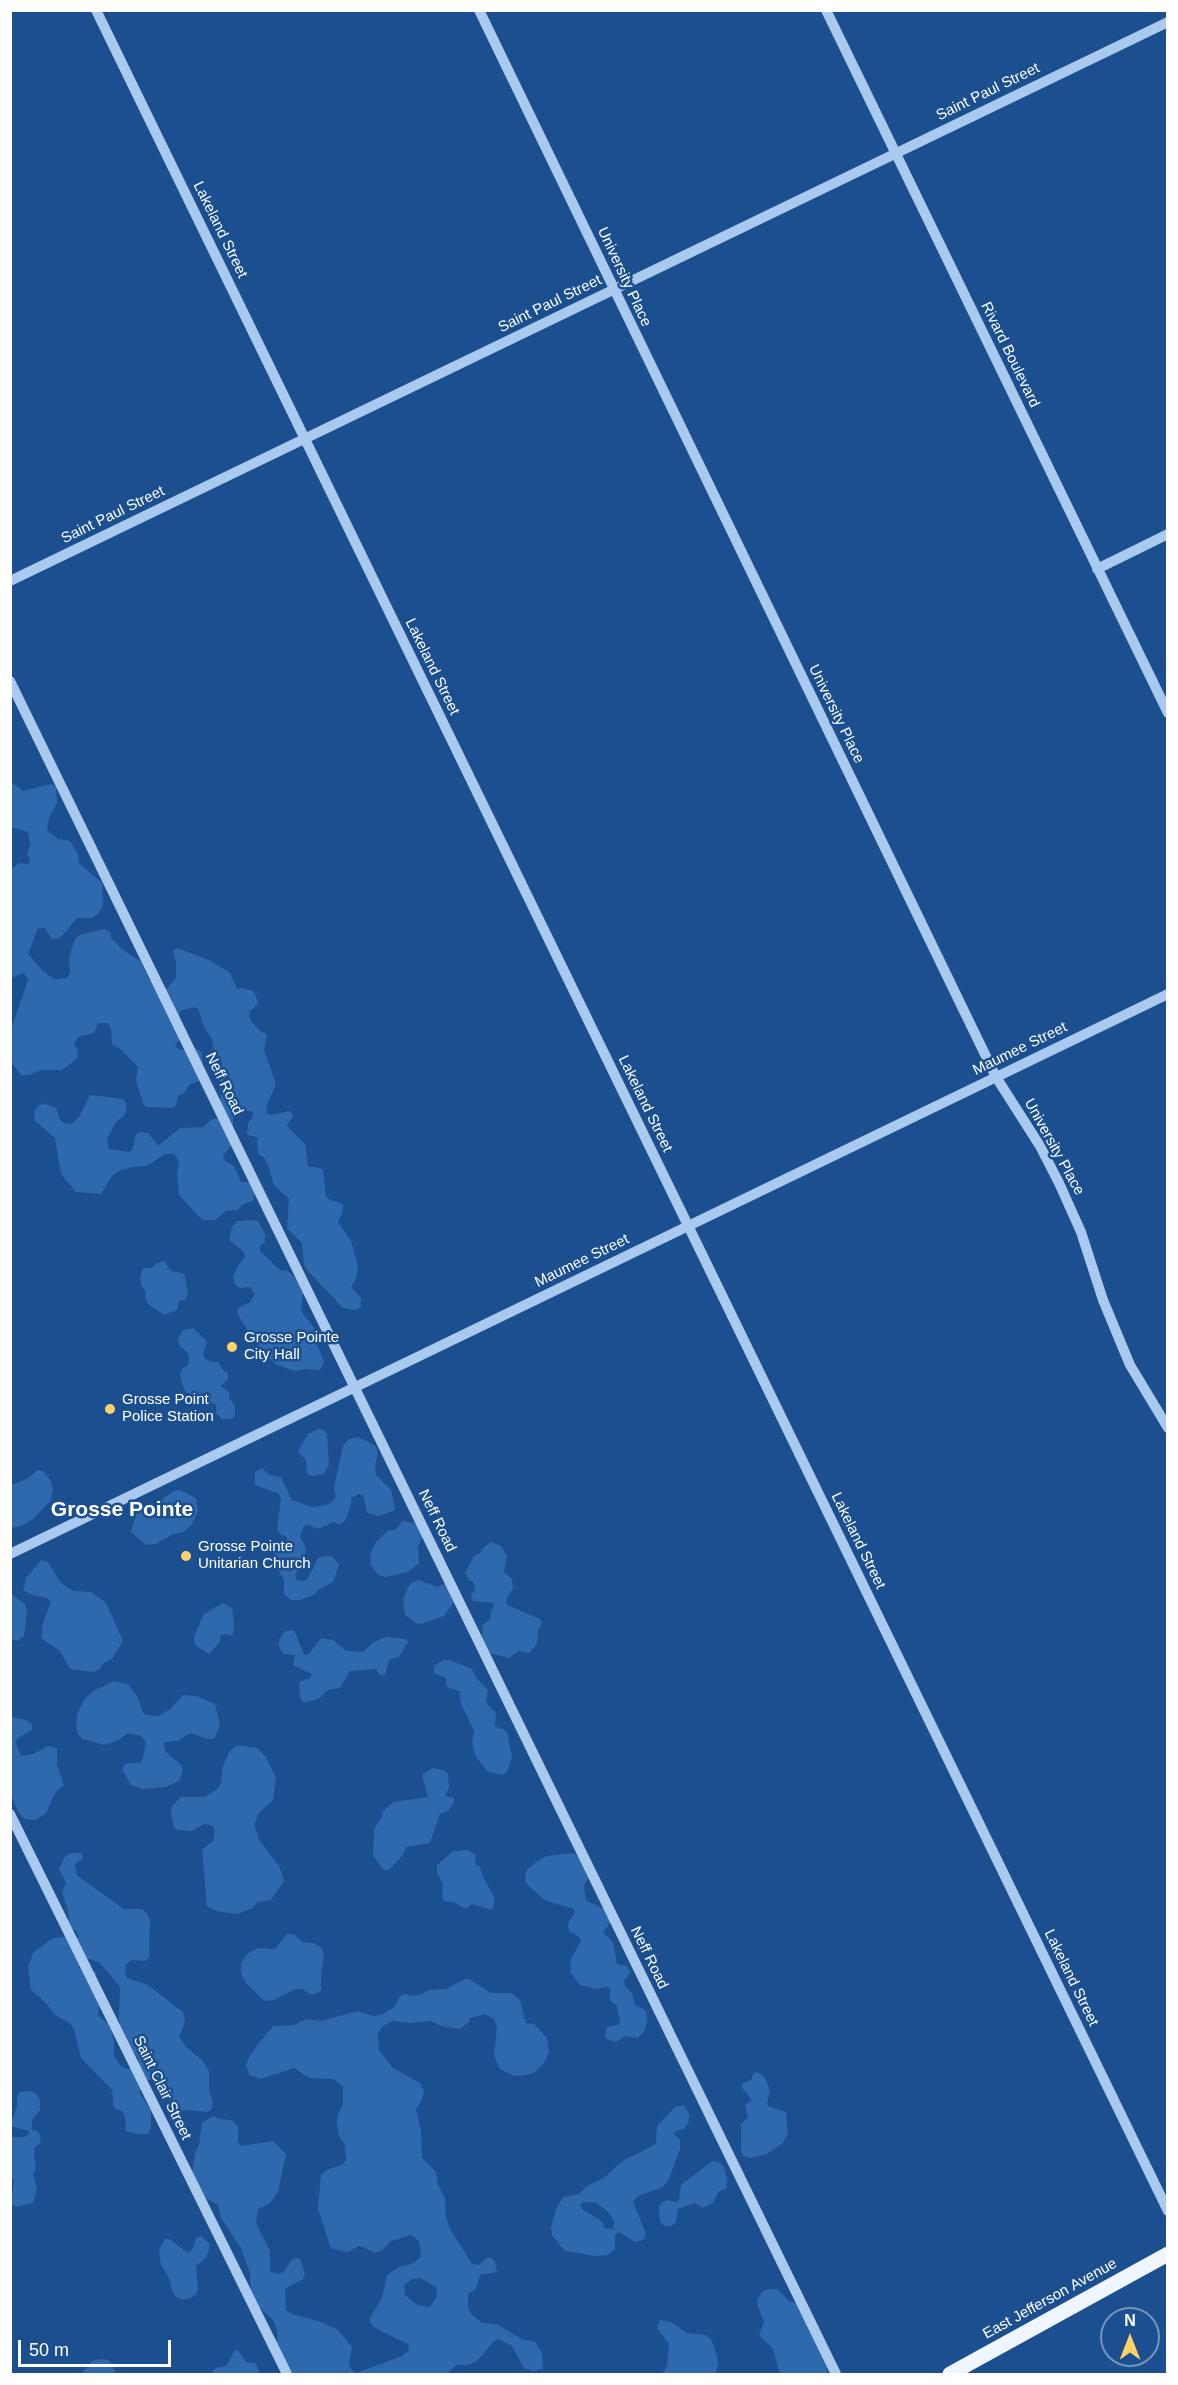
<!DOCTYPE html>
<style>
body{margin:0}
#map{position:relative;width:1178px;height:2385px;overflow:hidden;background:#1b4f8f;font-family:Helvetica,sans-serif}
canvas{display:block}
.frame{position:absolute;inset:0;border:12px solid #fff;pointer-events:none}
.north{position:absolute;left:1100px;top:2307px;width:60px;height:60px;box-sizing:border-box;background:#1b4f8f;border:2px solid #7695bc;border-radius:50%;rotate:0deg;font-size:16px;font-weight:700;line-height:24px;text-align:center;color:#fff}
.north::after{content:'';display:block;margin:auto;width:21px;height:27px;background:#ffd166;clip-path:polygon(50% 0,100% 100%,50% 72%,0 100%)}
.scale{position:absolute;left:18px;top:2340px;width:153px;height:27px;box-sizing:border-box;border:3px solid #fff;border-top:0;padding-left:8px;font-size:18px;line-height:21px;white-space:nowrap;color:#fff;-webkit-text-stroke:4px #1b4f8f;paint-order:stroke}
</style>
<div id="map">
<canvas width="1178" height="2385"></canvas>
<div class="frame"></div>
<div class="north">N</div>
<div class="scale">50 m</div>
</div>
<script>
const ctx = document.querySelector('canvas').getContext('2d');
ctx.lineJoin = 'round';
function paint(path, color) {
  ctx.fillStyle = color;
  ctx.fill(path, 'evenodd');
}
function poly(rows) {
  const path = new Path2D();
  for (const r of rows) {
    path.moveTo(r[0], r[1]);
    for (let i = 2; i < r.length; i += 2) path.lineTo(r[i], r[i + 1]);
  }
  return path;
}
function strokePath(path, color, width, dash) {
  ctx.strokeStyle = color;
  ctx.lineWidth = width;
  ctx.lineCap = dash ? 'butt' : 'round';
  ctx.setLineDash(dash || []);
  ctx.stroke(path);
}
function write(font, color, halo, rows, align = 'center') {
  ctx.font = font + ' Helvetica,sans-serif';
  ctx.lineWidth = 5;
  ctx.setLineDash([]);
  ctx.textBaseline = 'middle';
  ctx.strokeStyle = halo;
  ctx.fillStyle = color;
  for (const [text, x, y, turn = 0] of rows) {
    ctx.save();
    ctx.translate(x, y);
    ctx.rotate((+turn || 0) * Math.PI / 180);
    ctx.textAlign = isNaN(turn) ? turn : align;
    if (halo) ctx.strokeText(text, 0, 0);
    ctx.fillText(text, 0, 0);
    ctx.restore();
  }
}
const green = poly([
 [10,781,23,791,46,785,52,784,56,787,57,803,49,818,47,830,58,839,70,841,78,854,79,863,102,883,103,906,97,915,92,918,77,918,62,936,57,939,52,939,45,928,38,928,28,954,42,970,54,979,67,978,70,973,69,957,75,939,79,935,104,929,110,932,111,938,122,949,141,962,148,978,156,988,166,990,176,977,176,962,173,951,177,948,211,961,230,973,237,989,244,988,253,991,256,996,258,1004,250,1011,249,1015,251,1021,260,1031,267,1034,264,1050,276,1084,267,1105,266,1113,272,1115,289,1111,292,1113,293,1116,287,1126,305,1144,308,1166,323,1169,326,1196,330,1200,343,1204,343,1211,338,1222,351,1241,358,1266,356,1279,351,1287,361,1298,361,1307,356,1310,343,1308,308,1271,304,1265,302,1243,287,1228,289,1199,274,1185,268,1165,264,1158,258,1154,257,1137,247,1135,248,1123,253,1116,253,1112,245,1110,233,1112,233,1143,223,1156,225,1161,234,1166,241,1182,256,1182,253,1201,244,1204,237,1210,226,1211,215,1220,202,1220,179,1195,177,1175,179,1161,174,1154,165,1154,147,1166,132,1167,119,1171,112,1176,101,1194,76,1192,61,1174,55,1138,35,1121,34,1112,38,1106,43,1103,56,1108,60,1120,64,1123,72,1124,79,1117,90,1095,123,1099,126,1103,126,1111,124,1116,116,1122,107,1139,109,1149,130,1152,133,1148,136,1134,139,1132,148,1133,158,1146,180,1128,203,1127,211,1120,218,1118,221,1096,219,1075,222,1066,221,1061,214,1051,212,1039,204,1027,198,1009,194,1007,180,1011,179,1022,186,1029,188,1036,186,1039,178,1041,175,1047,181,1050,193,1047,199,1050,202,1054,204,1077,202,1080,190,1084,184,1093,178,1096,176,1105,172,1108,146,1107,143,1103,136,1080,138,1067,121,1050,112,1044,111,1028,107,1023,98,1023,94,1033,78,1037,74,1044,77,1049,78,1058,62,1070,41,1070,29,1075,21,1075,11,1062,11,1030,28,980,24,973,11,978,11,870,19,863,28,864,30,860,27,854,30,845,28,832,11,827],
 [254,1220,258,1221,265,1234,265,1242,260,1246,260,1251,280,1270,288,1271,294,1277,301,1285,303,1291,301,1311,315,1329,315,1339,324,1362,320,1370,305,1369,294,1371,275,1364,267,1356,259,1354,258,1339,248,1331,238,1315,237,1309,250,1302,255,1294,250,1287,239,1288,235,1284,233,1277,239,1264,245,1257,243,1251,229,1240,232,1227,237,1221],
 [164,1261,171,1271,182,1273,185,1276,188,1294,185,1300,179,1301,177,1310,164,1315,148,1304,145,1298,146,1292,141,1285,140,1277,143,1268,152,1268,157,1263],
 [193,1328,205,1339,207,1343,203,1354,204,1358,212,1362,218,1362,222,1369,228,1373,228,1379,221,1386,229,1392,229,1398,235,1406,235,1416,231,1419,222,1419,216,1413,216,1405,186,1392,183,1387,180,1375,182,1369,188,1365,189,1359,188,1353,179,1345,178,1340,183,1330],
 [319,1429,324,1430,327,1434,329,1465,324,1474,313,1476,307,1474,306,1460,298,1452,308,1434],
 [358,1437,376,1446,378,1453,375,1465,376,1475,391,1490,395,1508,393,1511,379,1516,367,1513,363,1495,359,1494,351,1498,351,1505,345,1521,340,1525,333,1522,318,1529,309,1525,304,1526,300,1536,306,1548,305,1558,295,1575,297,1580,304,1581,308,1578,318,1558,327,1556,333,1557,339,1565,333,1582,318,1590,314,1595,300,1600,291,1600,284,1594,284,1579,273,1563,274,1550,287,1541,287,1537,280,1534,277,1530,281,1498,279,1494,255,1485,255,1472,262,1468,269,1475,281,1477,292,1500,312,1507,326,1505,332,1502,336,1497,334,1488,343,1446,349,1439],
 [38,1470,43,1471,51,1481,53,1488,51,1500,32,1520,21,1526,11,1528,11,1485,27,1479],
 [176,1490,180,1490,196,1498,198,1511,192,1524,184,1532,173,1534,156,1544,146,1545,131,1532,137,1512,154,1504],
 [403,1521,415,1523,423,1534,418,1548,419,1563,408,1572,386,1577,378,1575,370,1564,371,1552,376,1542,388,1530,395,1530],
 [491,1542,501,1546,507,1556,504,1572,512,1579,513,1588,506,1600,507,1605,540,1619,542,1623,538,1630,537,1644,529,1653,519,1651,509,1658,490,1653,481,1644,483,1625,490,1619,491,1611,495,1603,473,1601,471,1596,475,1588,474,1583,469,1580,465,1573,474,1556,480,1553,485,1546],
 [41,1560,48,1562,61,1583,73,1591,91,1592,105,1602,108,1607,123,1641,112,1659,102,1664,100,1669,93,1672,70,1669,60,1651,41,1638,43,1623,51,1602,47,1598,32,1595,23,1590,26,1578],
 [419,1580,437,1587,446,1583,456,1599,444,1616,421,1624,416,1623,405,1615,403,1600,408,1587,413,1582],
 [11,1594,25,1604,27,1611,24,1636,17,1641,11,1639],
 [223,1603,232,1608,234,1624,233,1634,230,1636,226,1634,221,1635,219,1643,209,1654,195,1645,194,1637,204,1614],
 [291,1630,295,1632,304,1655,309,1654,321,1638,333,1640,345,1650,358,1652,364,1651,374,1642,386,1637,406,1639,408,1642,399,1657,389,1660,385,1675,380,1675,376,1669,350,1671,340,1688,328,1690,320,1698,304,1703,300,1697,299,1682,310,1678,312,1674,293,1665,295,1655,283,1654,279,1646,279,1640,284,1632],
 [443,1660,450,1660,472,1669,476,1678,488,1690,486,1700,488,1705,496,1713,495,1726,506,1731,508,1735,512,1758,507,1772,502,1775,488,1772,476,1757,472,1743,474,1731,461,1704,459,1691,449,1688,446,1685,446,1678,434,1673,434,1666],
 [114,1681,128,1684,138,1698,143,1713,147,1715,158,1716,170,1709,183,1695,196,1696,215,1704,220,1726,214,1739,208,1739,190,1733,178,1741,165,1742,164,1748,167,1753,181,1765,183,1771,179,1781,166,1787,142,1789,131,1785,123,1771,123,1766,128,1763,140,1763,143,1758,146,1742,141,1736,128,1733,117,1741,104,1745,83,1739,78,1734,76,1727,77,1715,84,1700,93,1691],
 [11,1717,26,1720,32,1724,32,1730,18,1738,15,1742,21,1756,33,1754,48,1746,57,1748,57,1765,64,1785,55,1793,46,1813,36,1820,25,1819,18,1812,11,1794],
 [237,1745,257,1748,266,1757,276,1777,273,1800,259,1813,254,1824,259,1840,279,1866,284,1881,271,1900,258,1902,252,1908,237,1914,216,1911,207,1906,202,1850,213,1841,215,1829,212,1825,204,1824,192,1831,178,1830,174,1828,171,1814,172,1806,181,1797,204,1797,216,1790,221,1783,222,1768,229,1752],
 [432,1768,444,1770,448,1774,449,1787,445,1796,454,1798,454,1802,449,1810,440,1814,430,1843,406,1847,403,1855,389,1870,384,1870,373,1856,374,1829,382,1817,383,1811,394,1802,428,1797,422,1775],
 [468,1850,476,1855,475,1864,480,1867,483,1877,494,1897,494,1906,491,1910,472,1904,466,1909,453,1902,444,1901,442,1897,443,1885,437,1873,437,1865,453,1851],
 [71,1853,82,1853,82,1859,75,1864,77,1875,82,1879,124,1909,142,1909,147,1913,150,1921,149,1958,145,1961,132,1960,126,1964,125,1975,127,1978,148,1985,183,2012,185,2022,179,2037,186,2047,201,2059,209,2071,209,2089,213,2103,211,2110,207,2112,188,2110,175,2114,171,2109,169,2098,162,2096,158,2083,153,2080,147,2080,140,2086,140,2094,151,2111,151,2128,148,2134,136,2134,126,2131,125,2117,122,2111,114,2108,112,2090,81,2058,74,2029,70,2023,55,2015,46,2003,31,1990,28,1966,34,1952,53,1938,65,1937,74,1939,78,1937,77,1932,70,1927,68,1910,62,1892,66,1883,59,1869,65,1856],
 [90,1959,100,1963,120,1987,119,2018,121,2036,138,2058,139,2062,135,2067,128,2069,122,2067,114,2056,114,2042,110,2026,98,2015,100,1996,95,1980,97,1973,89,1968,78,1968,85,1960],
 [573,1853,579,1857,588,1878,584,1886,586,1900,603,1909,611,1922,603,1932,613,1942,617,1964,627,1966,630,1973,624,1981,625,1986,632,1993,635,2005,644,2009,646,2012,647,2022,644,2032,637,2038,625,2036,616,2042,605,2038,607,2027,618,2025,620,2022,617,2006,610,2000,610,1989,607,1987,596,1989,580,1985,570,1972,571,1959,581,1941,578,1936,570,1932,568,1927,569,1921,574,1914,574,1909,544,1900,528,1885,525,1880,526,1871,537,1861,547,1856],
 [287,1934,294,1934,302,1942,313,1943,322,1948,324,1958,321,1973,321,1991,312,1995,302,1989,295,1989,274,2000,264,2001,246,1983,241,1973,241,1964,245,1956,250,1952,258,1948,275,1949],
 [465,1979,469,1979,491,1993,511,1993,520,2000,526,2023,534,2024,547,2038,549,2052,544,2063,535,2072,527,2075,514,2076,500,2069,494,2056,497,2027,494,2019,485,2014,470,2018,469,2022,460,2029,441,2026,431,2021,409,2023,392,2021,382,2027,378,2034,379,2050,393,2068,420,2083,422,2088,424,2092,422,2100,416,2109,421,2131,422,2158,436,2172,438,2185,445,2198,446,2217,450,2229,472,2264,479,2265,486,2258,492,2258,495,2262,497,2272,480,2275,476,2289,468,2294,468,2307,471,2314,482,2323,497,2324,521,2339,535,2342,542,2353,543,2369,534,2371,524,2368,512,2346,499,2339,495,2340,477,2361,468,2365,456,2365,447,2374,292,2374,283,2361,277,2343,277,2330,273,2320,258,2306,251,2294,250,2273,241,2248,221,2218,218,2205,199,2194,192,2173,195,2154,199,2145,202,2123,213,2116,220,2119,231,2120,238,2126,238,2142,241,2146,273,2141,286,2154,278,2192,270,2203,258,2209,256,2223,270,2251,270,2272,279,2274,284,2272,292,2259,299,2258,302,2264,305,2274,303,2279,285,2289,286,2310,292,2314,321,2322,338,2330,352,2347,349,2363,351,2369,356,2373,402,2356,409,2350,408,2344,381,2331,373,2326,369,2319,382,2298,387,2275,399,2267,414,2263,421,2256,419,2241,411,2235,391,2241,382,2250,375,2253,363,2247,359,2246,348,2252,333,2249,330,2246,318,2209,321,2174,329,2169,342,2165,346,2160,345,2145,339,2136,337,2125,337,2117,343,2103,343,2087,334,2079,309,2078,294,2068,261,2079,250,2075,246,2066,248,2059,258,2044,273,2026,294,2025,307,2019,321,2021,358,2011,373,2016,381,2015,394,2007,400,1996,404,1994,412,1996,422,1994,428,1990,446,1989],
 [420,2278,436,2287,437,2296,430,2307,417,2305,405,2295,404,2285,412,2279],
 [757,2072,764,2076,770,2090,767,2104,770,2107,786,2112,788,2134,782,2144,767,2154,750,2158,743,2156,741,2149,741,2124,748,2117,745,2105,751,2101,751,2099,742,2088,742,2084,751,2080,754,2073],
 [29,2091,36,2093,40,2100,40,2110,32,2120,32,2130,38,2131,41,2138,40,2143,34,2148,34,2156,36,2169,33,2174,37,2189,33,2203,16,2207,11,2202,14,2180,11,2177,11,2137,24,2137,29,2134,29,2131,13,2127,11,2123,17,2107,17,2096,20,2092],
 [684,2105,689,2114,689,2121,684,2129,679,2130,674,2134,680,2140,680,2149,668,2181,661,2188,640,2195,633,2201,646,2234,643,2240,635,2242,619,2232,615,2235,615,2249,608,2255,596,2256,565,2251,552,2235,551,2227,556,2209,563,2197,579,2194,587,2186,605,2177,621,2162,656,2144,657,2126,675,2107],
 [584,2202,597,2203,609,2213,614,2221,613,2229,604,2228,603,2222,582,2209,580,2205],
 [712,2161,719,2162,724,2167,727,2180,726,2189,719,2191,713,2203,703,2208,695,2203,678,2209,676,2222,671,2226,665,2226,660,2222,659,2207,662,2202,668,2200,675,2202,679,2200,681,2185],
 [201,2236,209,2243,209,2250,205,2259,196,2266,198,2289,196,2295,188,2299,181,2299,175,2296,171,2287,169,2278,161,2265,159,2250,165,2239,169,2239,188,2253,193,2248,196,2238],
 [770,2289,777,2289,789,2301,799,2304,826,2357,827,2374,780,2374,773,2349,759,2335,764,2322,757,2304,758,2298,763,2291],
 [660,2320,671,2322,687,2333,705,2335,711,2339,717,2355,718,2365,715,2374,662,2374,667,2366,669,2344,657,2328],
 [235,2350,238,2350,246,2362,256,2363,260,2374,213,2374,213,2371,216,2368,226,2366],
 [100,2359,108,2360,112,2364,116,2374,81,2374,92,2361]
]);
const minor = poly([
 [96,10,1168,2211],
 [479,10,996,1077,1040,1146,1059,1183,1081,1232,1103,1300,1130,1365,1168,1428],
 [826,10,1168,713],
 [1097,569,1168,534],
 [10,581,1168,22],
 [10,681,836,2374],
 [10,1554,1168,994],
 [10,1814,287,2374]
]);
const major = poly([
 [950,2374,1168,2254]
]);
const markers = [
 [232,1347,6,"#ffd166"],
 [110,1409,6,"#ffd166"],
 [186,1556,6,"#ffd166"]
];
const streetNames = [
 ["Saint Paul Street",988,92,-26],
 ["Lakeland Street",220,230,64],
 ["University Place",624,277,65],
 ["Saint Paul Street",550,304,-26],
 ["Rivard Boulevard",1010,355,64],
 ["Saint Paul Street",113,515,-26],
 ["Lakeland Street",432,667,64],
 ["University Place",836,714,64],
 ["Maumee Street",1020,1049,-26],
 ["Neff Road",224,1084,64],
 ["Lakeland Street",645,1104,64],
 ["University Place",1054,1147,61],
 ["Maumee Street",582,1261,-26],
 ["Neff Road",437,1521,64],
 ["Lakeland Street",858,1541,64],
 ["Neff Road",649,1958,64],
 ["Lakeland Street",1071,1978,64],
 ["Saint Clair Street",162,2088,64],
 ["East Jefferson Avenue",1050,2299,-29]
];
const poiNames = [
 ["Grosse Pointe",244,1338],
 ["City Hall",244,1355],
 ["Grosse Point",122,1400],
 ["Police Station",122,1417],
 ["Grosse Pointe",198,1547],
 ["Unitarian Church",198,1564]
];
const districtNames = [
 ["Grosse Pointe",122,1510]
];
paint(green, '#2e69ad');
strokePath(minor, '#a9c9ee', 10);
strokePath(major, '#f0f6ff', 15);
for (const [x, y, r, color] of markers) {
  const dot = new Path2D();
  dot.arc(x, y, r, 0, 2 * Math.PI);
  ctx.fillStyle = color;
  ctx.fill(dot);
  strokePath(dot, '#1b4f8f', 2);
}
write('15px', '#fff', '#1b4f8f', streetNames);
write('15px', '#fff', '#1b4f8f', poiNames, 'left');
write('bold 21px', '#fff', '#1b4f8f', districtNames);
</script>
